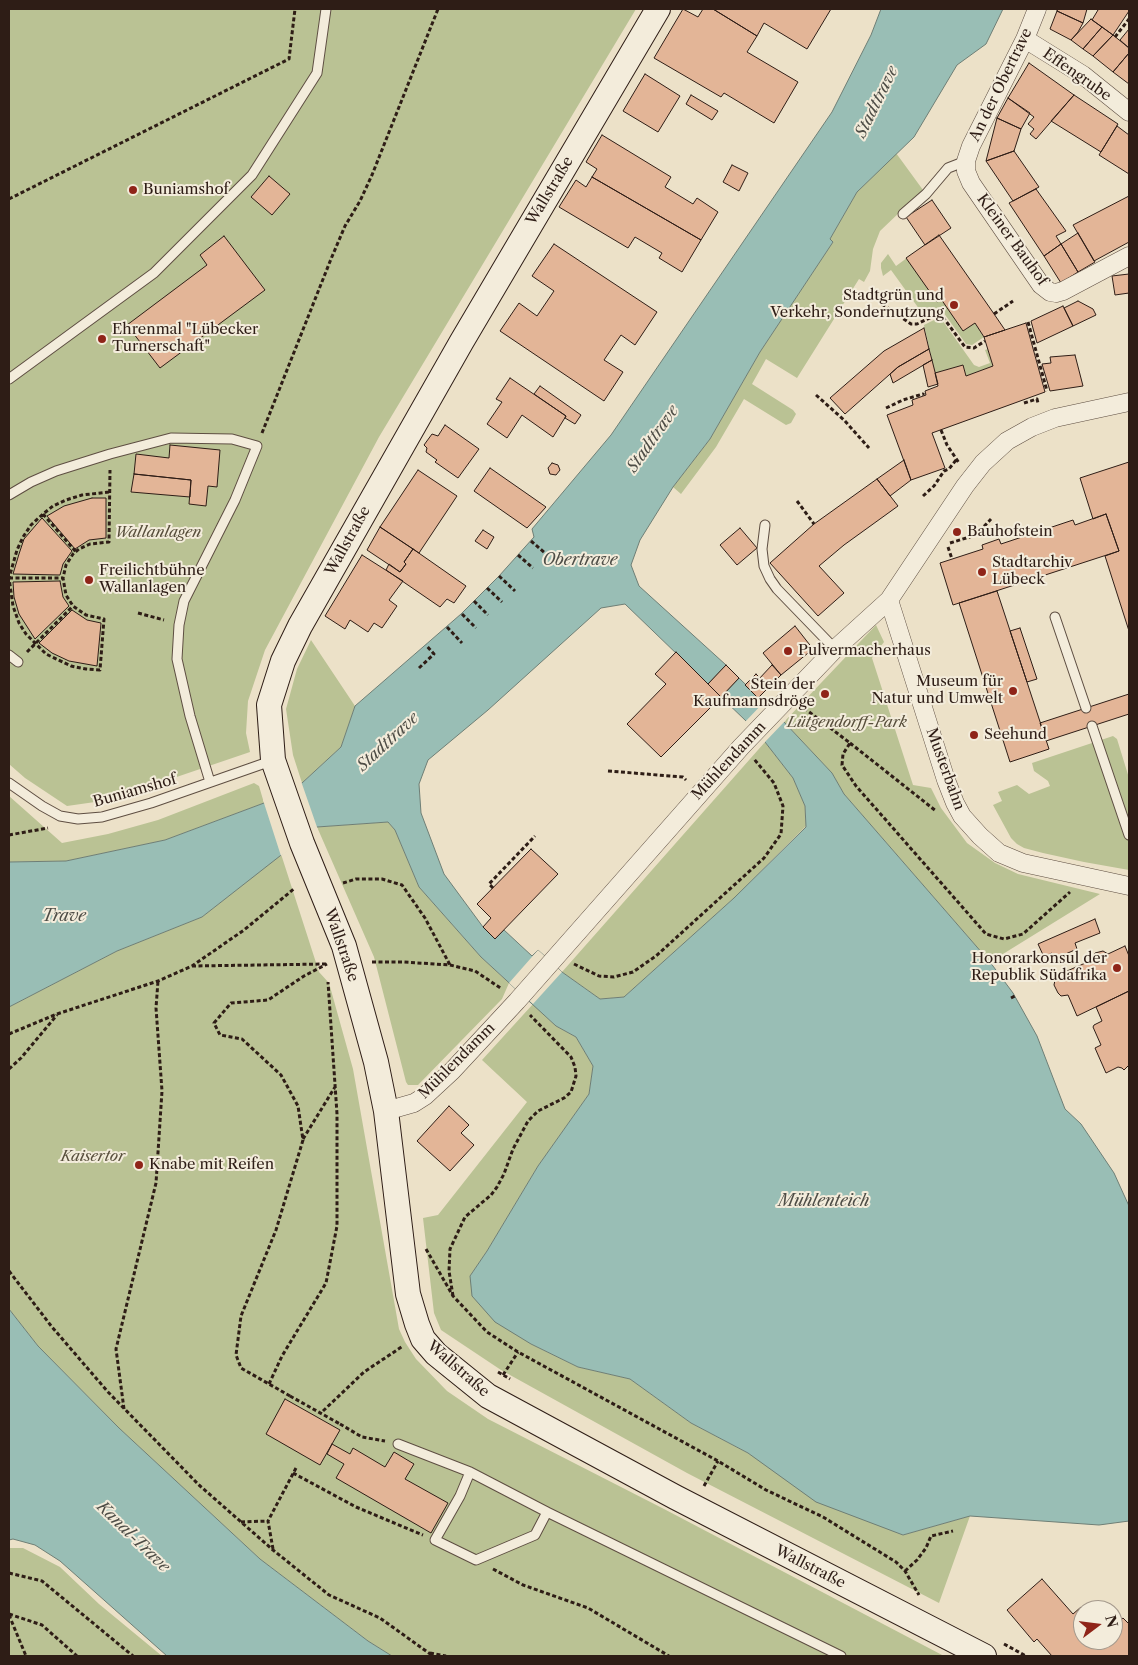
<!DOCTYPE html>
<meta charset="utf-8">
<style>
body{margin:0}
#map{position:relative;width:1138px;height:1665px;overflow:hidden;background:#ece1c8;font-family:"Libre Caslon Text",serif}
canvas{display:block}
.frame{position:absolute;inset:0;border:10px solid #2e1d16;pointer-events:none}
.north{position:absolute;left:1073px;top:1600px;width:50px;height:50px;box-sizing:border-box;background:#f3ecdb;border:1px solid #a4998c;border-radius:50%;rotate:75deg;font-size:14px;font-weight:700;line-height:20px;text-align:center;color:#2e1d16}
.north::after{content:'';display:block;margin:auto;width:18px;height:22px;background:#8f2418;clip-path:polygon(50% 0,100% 100%,50% 72%,0 100%)}
</style>
<div id="map">
<canvas width="1138" height="1665"></canvas>
<div class="frame"></div>
<div class="north">N</div>
</div>
<script>
const ctx = document.querySelector('canvas').getContext('2d');
ctx.lineJoin = 'round';
function paint(path, color) {
  ctx.fillStyle = color;
  ctx.fill(path, 'evenodd');
}
function poly(rows) {
  const path = new Path2D();
  for (const r of rows) {
    path.moveTo(r[0], r[1]);
    for (let i = 2; i < r.length; i += 2) path.lineTo(r[i], r[i + 1]);
  }
  return path;
}
function strokePath(path, color, width, dash) {
  ctx.strokeStyle = color;
  ctx.lineWidth = width;
  ctx.lineCap = dash ? 'butt' : 'round';
  ctx.setLineDash(dash || []);
  ctx.stroke(path);
}
function write(font, color, halo, rows, align = 'center') {
  ctx.font = font + ' "Libre Caslon Text",serif';
  ctx.lineWidth = 4;
  ctx.setLineDash([]);
  ctx.textBaseline = 'middle';
  ctx.strokeStyle = halo;
  ctx.fillStyle = color;
  for (const [text, x, y, turn = 0] of rows) {
    ctx.save();
    ctx.translate(x, y);
    ctx.rotate((+turn || 0) * Math.PI / 180);
    ctx.textAlign = isNaN(turn) ? turn : align;
    if (halo) ctx.strokeText(text, 0, 0);
    ctx.fillText(text, 0, 0);
    ctx.restore();
  }
}
const green = poly([
 [9,9,636,9,379,437,265,650,248,701,246,733,250,752,109,800,67,806,25,778,9,764],
 [896,153,923,190,880,231,873,249,870,271,864,282,859,279,797,378,766,359,752,384,793,410,796,414,791,423,786,425,744,399,716,447,681,494,673,487,710,439,760,352,833,242,830,239,857,192],
 [888,254,896,266,911,255,975,323,984,337,972,345,966,344,941,309,925,317,891,270,883,276,881,268,881,263],
 [940,317,974,365,979,367,990,363,985,350,988,349,993,366,966,376,963,365,935,373,924,325],
 [876,625,884,642,872,658,913,785,931,788,941,808,967,843,995,863,1018,874,1100,894,990,962,844,794,832,773,784,722],
 [311,640,355,706,341,747,302,783,293,755,286,709,297,669],
 [1113,736,1117,739,1129,778,1129,870,1084,862,1043,853,1024,848,1017,844,1011,838,993,805,1002,801,998,792,1017,785,1029,794,1050,786,1048,781,1034,771,1032,763],
 [765,742,793,778,805,806,806,826,734,898,624,997,600,999,562,972],
 [254,783,259,786,264,803,165,840,66,861,9,862,9,796,62,843,108,834,158,820],
 [388,822,395,830,419,887,481,957,509,983,502,999,418,1085,408,1085,406,1082,374,957,317,827],
 [281,854,319,972,329,983,353,1069,399,1329,405,1342,416,1359,447,1391,488,1419,664,1509,944,1656,392,1656,368,1641,260,1559,119,1428,38,1346,9,1309,9,1007,117,951,202,917],
 [533,1004,556,1026,576,1037,593,1066,589,1094,538,1166,487,1251,470,1276,531,1344,578,1367,630,1379,691,1423,903,1535,970,1516,939,1603,687,1473,501,1370,441,1330,434,1313,423,1218,438,1215,527,1102,482,1060],
 [9,1548,23,1548,60,1567,99,1604,162,1656,9,1656]
]);
const water = poly([
 [881,9,1003,9,986,44,957,65,914,137,857,192,830,239,833,242,760,352,710,439,673,487,640,540,631,565,639,586,726,665,708,684,625,604,601,608,488,710,428,760,419,784,421,813,444,874,483,927,495,939,504,930,532,956,538,950,562,972,600,999,624,997,734,898,806,827,805,806,793,778,765,742,746,721,721,697,739,678,784,722,832,773,844,794,990,962,1013,993,1037,1036,1065,1109,1081,1124,1114,1173,1129,1206,1129,1521,1099,1525,970,1516,903,1535,816,1502,748,1453,691,1423,630,1379,578,1367,531,1344,495,1322,472,1296,470,1276,487,1251,538,1166,589,1094,593,1066,576,1037,556,1026,481,957,419,887,395,830,388,822,317,827,202,917,117,951,9,1007,9,862,66,861,165,840,264,803,282,794,302,783,341,747,355,706,461,614,499,576,534,537,532,529,611,435,832,112,871,35,881,9],
 [9,1309,38,1346,119,1428,260,1559,368,1641,392,1656,167,1656,60,1561,35,1545,13,1539,9,1540,9,1309]
]);
const pier = poly([
 [765,701,786,720,764,743,745,722],
 [301,781,318,830,281,856,263,800],
 [538,950,562,972,533,1004,509,983]
]);
const building = poly([
 [683,9,698,17,703,9,713,9,757,36,747,52,798,82,774,123,724,93,721,97,654,58,683,9],
 [713,9,831,9,807,49,764,23,757,36,713,9],
 [1058,9,1087,9,1083,23,1057,11,1058,9],
 [1096,9,1129,9,1129,11,1113,35,1092,20,1098,10,1096,9],
 [1057,11,1083,23,1078,32,1071,40,1050,29,1057,11],
 [1091,19,1102,27,1083,49,1071,40,1091,19],
 [1102,27,1113,35,1093,56,1083,49,1102,27],
 [1129,29,1129,48,1120,40,1129,29],
 [1113,35,1129,48,1129,53,1113,72,1093,56,1113,35],
 [1129,53,1129,84,1113,72,1129,53],
 [1029,63,1074,95,1036,139,1030,134,1034,129,1028,124,1034,117,1008,98,1029,63],
 [645,74,680,96,658,132,623,111,645,74],
 [691,95,718,111,712,120,686,104,691,95],
 [1074,95,1118,124,1101,152,1051,121,1074,95],
 [1008,98,1030,113,1021,129,997,118,1008,98],
 [997,118,1021,129,1014,151,986,161,997,118],
 [1117,126,1129,135,1129,174,1099,155,1117,126],
 [602,135,671,177,665,187,693,204,697,198,718,212,701,240,592,177,597,169,586,162,602,135],
 [1014,151,1039,187,1013,201,986,161,1014,151],
 [732,165,748,173,739,191,723,182,732,165],
 [269,176,290,194,272,215,251,197,269,176],
 [592,177,701,240,682,272,659,258,662,253,635,237,628,248,559,207,576,180,586,187,592,177],
 [1036,189,1066,231,1056,236,1061,244,1044,256,1009,203,1036,189],
 [1129,196,1129,242,1094,261,1073,225,1129,196],
 [932,200,951,228,925,245,906,217,932,200],
 [1078,233,1095,262,1078,272,1061,244,1078,233],
 [939,235,992,311,1005,330,984,337,975,323,963,331,941,299,937,302,906,258,939,235],
 [224,236,265,290,160,368,127,325,207,265,200,255,224,236],
 [554,244,657,312,635,345,621,335,604,360,623,372,604,401,500,331,519,303,537,316,554,291,532,276,554,244],
 [1061,244,1078,272,1061,283,1044,256,1061,244],
 [1129,274,1129,293,1115,295,1112,276,1129,274],
 [1078,301,1093,309,1096,315,1073,326,1064,308,1078,301],
 [1063,306,1073,326,1037,343,1031,321,1063,306],
 [1026,323,1045,392,932,433,945,468,911,480,887,415,913,405,912,400,926,395,925,391,938,386,935,373,963,365,966,376,993,366,984,337,1026,323],
 [924,328,929,349,898,367,845,414,830,398,884,351,924,328],
 [929,349,932,360,893,383,890,374,898,367,929,349],
 [1075,355,1083,386,1050,391,1042,364,1051,363,1050,357,1075,355],
 [932,360,938,384,928,387,923,365,932,360],
 [510,378,566,416,553,437,522,415,507,438,487,424,502,402,496,399,510,378],
 [540,386,581,415,575,424,565,418,566,416,534,394,540,386],
 [445,425,479,449,458,478,435,462,437,460,426,452,427,448,424,445,432,434,438,436,445,425],
 [170,445,220,450,217,487,208,486,206,506,189,504,191,480,134,474,136,454,169,458,170,445],
 [904,460,911,480,890,496,877,479,904,460],
 [1129,462,1129,631,1105,556,1119,551,1106,514,1093,519,1080,478,1129,462],
 [552,463,558,465,560,470,556,475,550,474,548,468,552,463],
 [490,468,546,507,527,528,474,491,490,468],
 [418,470,457,496,419,553,380,527,418,470],
 [134,474,191,480,190,497,131,492,134,474],
 [877,479,898,506,844,545,819,566,844,593,818,616,770,563,814,524,877,479],
 [92,498,106,498,106,538,89,540,75,549,47,516,64,506,92,498],
 [1106,514,1119,551,953,605,940,563,983,549,982,545,999,539,1001,544,1073,520,1075,525,1106,514],
 [42,518,72,551,63,564,60,575,13,574,19,554,24,539,42,518],
 [380,527,413,549,404,562,406,564,400,572,367,550,380,527],
 [740,528,757,548,737,565,720,545,740,528],
 [483,530,494,537,487,549,475,541,483,530],
 [413,549,466,586,454,603,447,599,440,607,386,570,389,564,400,572,406,564,404,562,413,549],
 [362,555,403,581,389,600,397,606,382,628,374,623,368,632,350,620,345,629,325,616,362,555],
 [60,581,63,597,69,606,35,639,19,614,14,597,13,582,60,581],
 [997,591,1049,749,1010,762,959,603,997,591],
 [72,610,87,620,101,623,97,666,69,661,52,653,39,643,72,610],
 [795,626,813,649,781,675,763,653,795,626],
 [1020,628,1037,679,1027,682,1010,631,1020,628],
 [676,652,721,697,661,757,627,724,666,684,655,674,676,652],
 [726,665,739,678,721,697,708,684,726,665],
 [772,665,781,675,767,689,758,680,772,665],
 [756,674,760,678,758,680,767,689,758,698,745,685,756,674],
 [1129,694,1129,714,1046,741,1040,723,1129,694],
 [531,849,558,874,495,939,483,927,491,918,477,904,531,849],
 [1095,919,1100,933,1075,943,1077,949,1054,959,1052,953,1044,957,1038,944,1095,919],
 [1125,946,1129,956,1129,991,1077,1016,1068,995,1061,996,1058,993,1054,985,1055,980,1067,974,1067,971,1090,961,1095,953,1103,951,1108,954,1125,946],
 [1129,991,1129,1065,1124,1070,1122,1068,1118,1067,1106,1073,1095,1048,1101,1045,1093,1027,1094,1025,1102,1021,1096,1007,1129,991],
 [449,1106,469,1125,461,1133,474,1145,450,1171,417,1141,449,1106],
 [285,1399,340,1430,320,1465,266,1434,285,1399],
 [332,1444,350,1454,353,1448,385,1467,394,1452,414,1464,405,1479,448,1503,431,1533,336,1478,344,1464,327,1454,332,1444],
 [1042,1579,1073,1614,1081,1607,1084,1610,1083,1640,1113,1640,1113,1626,1123,1618,1129,1624,1129,1656,1052,1656,1037,1639,1034,1642,1007,1610,1042,1579]
]);
const path = poly([
 [1115,37,1129,19],
 [9,199,289,59,295,9],
 [882,304,911,324,917,324,940,313,965,347,974,348,985,341],
 [994,314,1013,301],
 [1028,322,1047,391],
 [816,395,844,420,869,448],
 [1024,403,1037,399,1038,403],
 [886,408,903,400,923,394,924,395],
 [941,430,947,445,959,463],
 [262,433,331,259,345,226,360,201,372,175,438,9],
 [109,492,82,495,66,500,53,506,43,514,31,525,23,537,17,550,9,578,13,606,19,623,26,634,46,654,71,666,86,669,100,670,104,619,86,615,73,606,66,595,63,578,66,565,73,554,79,549,90,544,109,542,110,470],
 [923,496,934,486,944,471,949,469,956,460],
 [797,501,814,524],
 [43,514,76,552],
 [531,541,545,553],
 [950,543,976,535,991,519],
 [948,547,952,559],
 [518,555,533,568],
 [499,576,515,591],
 [9,578,63,578],
 [487,588,502,602],
 [474,601,488,615],
 [138,613,164,620],
 [462,614,476,628],
 [447,627,462,643],
 [27,652,73,606],
 [419,668,434,654,426,645],
 [804,708,850,743,843,754,842,765,856,786,986,934,1004,939,1023,934,1070,892],
 [850,743,936,811],
 [608,771,683,777,686,780],
 [9,835,48,828],
 [343,883,356,879,382,879,402,885,425,918,450,965],
 [493,888,489,884,535,836],
 [372,962,404,962,450,965,475,971,502,989],
 [574,964,599,976,614,977,633,972,656,956,764,858,781,834,783,806,774,783,754,759],
 [192,966,326,964],
 [1011,998,1015,996],
 [9,1034,57,1014,158,981,192,966,244,930,295,888],
 [9,1069,21,1058,57,1015],
 [303,1139,335,1087],
 [426,1249,453,1296,487,1332,518,1352,718,1461,766,1490,823,1517,896,1562,905,1571,919,1595],
 [9,1271,52,1327,108,1392,199,1485,273,1550,329,1595,380,1618,433,1656],
 [453,1296,449,1271,450,1249,465,1217,491,1195,497,1187,504,1174,513,1149,528,1121,538,1111,564,1098,571,1092,576,1076,575,1067,571,1057,530,1015],
 [498,1372,510,1379],
 [503,1375,518,1352],
 [269,1384,282,1356,326,1283,337,1226,337,1114,328,982],
 [290,1396,241,1368,236,1355,241,1316,276,1230,303,1140,298,1106,281,1075,242,1039,220,1035,214,1023,231,1003,268,1000,304,976,327,964],
 [124,1409,116,1349,156,1183,162,1091,156,1008,158,981],
 [323,1411,364,1372,403,1346],
 [340,1424,362,1437,385,1441],
 [293,1473,356,1507,423,1535],
 [704,1486,718,1461],
 [241,1522,268,1521],
 [273,1549,268,1521,296,1468],
 [493,1569,523,1585,588,1608,669,1656],
 [905,1571,917,1560,926,1548,931,1536,953,1531],
 [9,1573,42,1581,133,1656],
 [9,1614,42,1625,77,1656],
 [9,1615,26,1656],
 [1004,1644,1026,1656],
 [430,1653,446,1656]
]);
const lane = poly([
 [903,214,926,194,948,168,966,161],
 [9,379,154,273,252,175,317,73,326,9],
 [9,495,31,482,56,471,110,454,171,438,232,439,257,446,235,500,184,601,179,625,177,659,190,716,210,782],
 [765,525,762,549,764,566,770,579,777,589,835,649],
 [1055,617,1086,708],
 [9,655,18,662],
 [1092,726,1129,835],
 [9,783,42,806,60,816,78,819,102,817,151,803,271,761],
 [398,1444,470,1472,547,1512,841,1656],
 [470,1472,460,1496,435,1540,476,1560,535,1535,547,1512]
]);
const street = poly([
 [1037,9,1025,39,971,146,966,161,966,171,971,183,1041,285,1050,292,1056,293,1063,291,1129,256],
 [1025,39,1083,75,1129,112],
 [889,600,946,780,955,803,962,816,980,836,999,853,1023,863,1129,886],
 [386,1111,414,1103,425,1096,452,1071,517,1001,741,747,835,649,889,600,965,486,983,463,1007,441,1032,427,1055,418,1129,402]
]);
const secondary = poly([
 [658,9,462,341,300,626,283,661,269,705,273,760,302,843,344,946,376,1062,386,1111,408,1294,417,1324,423,1339,436,1354,488,1396,675,1497,984,1656]
]);
const pathBridge = poly([
 [290,1396,340,1424]
]);
const markers = [
 [133,190,5,"#8f2418"],
 [954,305,5,"#8f2418"],
 [102,339,5,"#8f2418"],
 [957,532,5,"#8f2418"],
 [982,572,5,"#8f2418"],
 [89,580,5,"#8f2418"],
 [788,651,5,"#8f2418"],
 [1013,691,5,"#8f2418"],
 [825,694,5,"#8f2418"],
 [974,735,5,"#8f2418"],
 [1117,968,5,"#8f2418"],
 [139,1165,5,"#8f2418"]
];
const streetNames = [
 ["Effengrube",1077,75,35],
 ["An der Obertrave",1001,85,-64],
 ["Wallstraße",550,191,-59],
 ["Kleiner Bauhof",1012,240,54],
 ["Wallstraße",348,541,-61],
 ["Mühlendamm",729,761,-47],
 ["Musterbahn",945,769,70],
 ["Buniamshof",135,791,-16],
 ["Wallstraße",341,945,71],
 ["Mühlendamm",457,1061,-45],
 ["Wallstraße",458,1369,41],
 ["Wallstraße",810,1567,27]
];
const poiNames = [
 ["Buniamshof",143,190],
 ["Stadtgrün und",944,296,"right"],
 ["Verkehr, Sondernutzung",944,313,"right"],
 ["Ehrenmal \"Lübecker",112,330],
 ["Turnerschaft\"",112,347],
 ["Bauhofstein",967,532],
 ["Stadtarchiv",992,563],
 ["Lübeck",992,580],
 ["Freilichtbühne",99,571],
 ["Wallanlagen",99,588],
 ["Pulvermacherhaus",798,651],
 ["Museum für",1003,682,"right"],
 ["Natur und Umwelt",1003,699,"right"],
 ["Stein der",815,685,"right"],
 ["Kaufmannsdröge",815,702,"right"],
 ["Seehund",984,735],
 ["Honorarkonsul der",1107,959,"right"],
 ["Republik Südafrika",1107,976,"right"],
 ["Knabe mit Reifen",149,1165]
];
const parkNames = [
 ["Wallanlagen",158,533],
 ["Lütgendorff-Park",847,723],
 ["Kaisertor",93,1157]
];
const waterNames = [
 ["Stadttrave",877,102,-64],
 ["Stadttrave",653,439,-55],
 ["Obertrave",580,560],
 ["Stadttrave",388,742,-43],
 ["Trave",64,916],
 ["Mühlenteich",824,1201],
 ["Kanal-Trave",133,1537,44]
];
paint(green, '#bac294');
paint(water, '#99beb5');
strokePath(water, '#6e7e75', 1);
paint(pier, '#ece1c8');
paint(building, '#e3b597');
strokePath(building, '#2e1d16', 1);
strokePath(lane, '#5e4e42', 11);
strokePath(street, '#5e4e42', 19);
strokePath(secondary, '#2e1d16', 26);
strokePath(path, '#2e1d16', 3, [4, 2.5]);
strokePath(lane, '#f3ecdb', 9);
strokePath(street, '#f3ecdb', 18);
strokePath(secondary, '#f3ecdb', 24);
strokePath(pathBridge, '#2e1d16', 3, [4, 2.5]);
for (const [x, y, r, color] of markers) {
  const dot = new Path2D();
  dot.arc(x, y, r, 0, 2 * Math.PI);
  ctx.fillStyle = color;
  ctx.fill(dot);
  strokePath(dot, '#f3ecdb', 2);
}
write('15px', '#2e1d16', '#f3ecdb', streetNames);
write('15px', '#2e1d16', '#f3ecdb', poiNames, 'left');
write('italic 15px', '#584f3c', '#f3ecdb', parkNames);
write('italic 16px', '#4e4d46', '#f3ecdb', waterNames);
</script>
